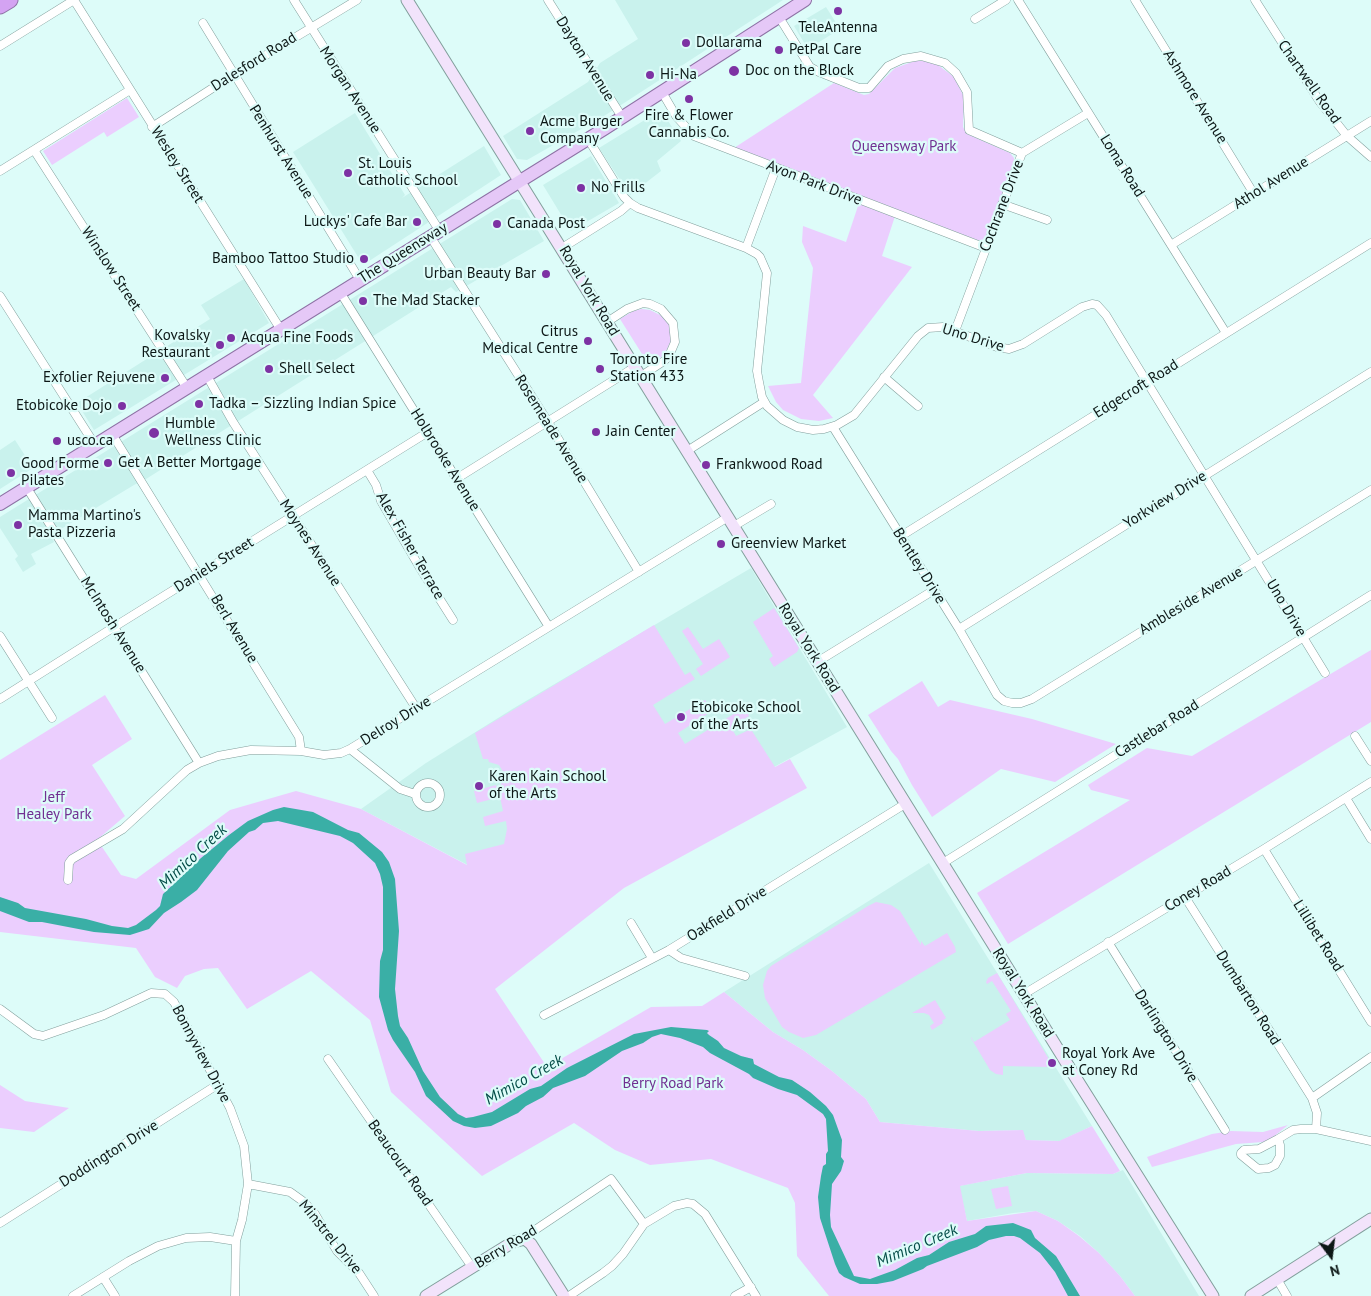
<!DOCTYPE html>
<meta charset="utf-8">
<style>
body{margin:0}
#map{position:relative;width:1371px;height:1296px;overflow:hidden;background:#ddfcf9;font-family:"PT Sans",sans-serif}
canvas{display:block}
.north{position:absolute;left:1306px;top:1231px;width:50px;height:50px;-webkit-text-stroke:4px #ddfcf9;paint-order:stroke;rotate:165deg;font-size:14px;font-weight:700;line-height:20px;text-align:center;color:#0c1716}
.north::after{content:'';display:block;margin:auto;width:18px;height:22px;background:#0c1716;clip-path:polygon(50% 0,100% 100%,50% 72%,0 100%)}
</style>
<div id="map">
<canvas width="1371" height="1296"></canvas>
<div class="north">N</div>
</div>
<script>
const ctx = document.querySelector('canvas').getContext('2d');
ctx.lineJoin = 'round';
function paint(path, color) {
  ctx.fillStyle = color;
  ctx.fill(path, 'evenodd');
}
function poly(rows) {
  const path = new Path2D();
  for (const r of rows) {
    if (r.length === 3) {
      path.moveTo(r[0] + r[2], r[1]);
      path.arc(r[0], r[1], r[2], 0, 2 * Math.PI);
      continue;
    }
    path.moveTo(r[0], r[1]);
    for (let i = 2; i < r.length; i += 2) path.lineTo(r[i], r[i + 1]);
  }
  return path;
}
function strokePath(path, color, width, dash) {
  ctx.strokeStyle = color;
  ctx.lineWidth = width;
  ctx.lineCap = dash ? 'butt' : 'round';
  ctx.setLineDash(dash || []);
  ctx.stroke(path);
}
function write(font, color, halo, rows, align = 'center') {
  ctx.font = font + ' "PT Sans",sans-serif';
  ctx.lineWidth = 4.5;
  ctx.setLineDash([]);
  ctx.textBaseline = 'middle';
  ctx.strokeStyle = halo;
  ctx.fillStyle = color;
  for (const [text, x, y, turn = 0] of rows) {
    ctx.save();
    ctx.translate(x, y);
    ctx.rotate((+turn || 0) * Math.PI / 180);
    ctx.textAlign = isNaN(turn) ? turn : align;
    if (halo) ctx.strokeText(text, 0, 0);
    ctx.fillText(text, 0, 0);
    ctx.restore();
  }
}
const built = poly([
 [615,0,783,0,604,116,527,160,517,159,503,136,588,82,600,63,638,39],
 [826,7,840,29,808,49,794,26],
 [661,110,681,141,657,161,661,171,630,195,599,148],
 [355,113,405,195,402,198,484,146,501,175,363,265,293,152],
 [591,156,619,203,571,231,543,185],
 [512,199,520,200,544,241,456,292,451,287,146,479,134,485,51,535,54,542,31,554,36,564,23,572,15,559,18,556,0,528,0,517],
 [244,279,269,323,94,430,77,403,210,319,201,305],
 [15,440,33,468,0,489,0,450],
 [751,568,847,727,608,858,483,873,361,809,426,763,514,708],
 [929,863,1092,1126,1060,1141,1026,1140,1022,1130,979,1131,880,1122,866,1099,832,1071,803,1050,773,1032,724,992],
 [1123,1170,1199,1296,1135,1296,1120,1276,1099,1253,1080,1236,1058,1221,1036,1211,1013,1213,967,1221,959,1186,1027,1173,1113,1174]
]);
const green = poly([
 [915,61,924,61,938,65,954,77,964,97,963,127,967,134,1010,153,1014,158,1014,163,986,236,982,240,977,240,897,210,882,256,912,267,813,395,833,418,819,421,801,419,783,410,776,402,768,386,801,383,813,268,802,242,803,226,846,242,861,197,734,148,834,83,864,95,869,94,895,68],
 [127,98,139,117,107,137,104,132,52,165,43,151],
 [642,309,650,310,662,316,670,326,672,339,664,355,649,365,620,319,633,311],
 [774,608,799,648,797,652,774,667,769,659,773,656,753,622],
 [654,625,685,675,690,672,695,679,653,705,665,724,705,700,712,711,678,733,685,744,745,707,749,716,731,727,736,736,749,730,752,731,775,767,790,759,807,788,624,888,495,989,547,1067,651,1007,702,1006,724,992,773,1032,803,1050,832,1071,866,1099,880,1122,979,1131,1023,1130,1026,1140,1059,1141,1092,1126,1120,1171,1113,1174,1027,1173,960,1186,967,1221,1036,1211,1058,1221,1079,1236,1099,1253,1120,1276,1135,1296,829,1296,797,1256,795,1203,788,1188,711,1159,650,1165,615,1150,574,1123,482,1176,391,1092,370,1020,311,971,247,1009,218,968,204,969,185,976,177,988,155,977,136,948,0,932,0,760,105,695,132,739,92,765,125,816,98,839,102,847,121,875,136,879,230,810,296,791,361,809,467,865,465,854,504,844,507,829,506,821,485,826,483,817,503,811,500,797,477,803,474,791,496,785,498,791,505,775,499,765,489,762,488,759,483,759,475,733],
 [688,627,703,649,719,639,730,657,701,676,696,669,703,664,682,631],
 [1371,650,1371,722,1008,944,977,893,1130,800,1091,790,1088,785,1147,748,1192,756],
 [922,681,938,707,950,700,1032,719,1116,744,1055,782,1001,769,932,817,912,785,898,759,891,751,868,715],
 [876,902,891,905,900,911,921,945,921,941,925,946,947,933,955,947,956,952,816,1035,803,1038,789,1032,782,1027,765,998,763,985,767,971,771,966,868,906],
 [997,973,1053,1066,1048,1067,1003,1066,1003,1075,996,1074,990,1070,971,1038,971,1037,974,1042,1010,1020,1006,1014,1011,1011,992,981,987,984,986,982,988,978],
 [935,1000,946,1018,942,1021,943,1023,932,1030,930,1026,934,1023,929,1015,924,1013,912,1013],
 [0,1085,25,1101,69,1108,34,1132,0,1128],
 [1288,1125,1272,1138,1263,1142,1236,1144,1152,1167,1147,1157,1212,1134,1231,1131,1263,1132],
 [1008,1186,1012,1206,996,1209,991,1189]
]);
const water = poly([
 [284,807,313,812,348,830,359,833,382,852,389,862,395,879,399,931,395,989,398,1016,400,1026,408,1038,423,1071,440,1097,458,1114,466,1118,473,1117,492,1112,530,1089,541,1086,567,1068,634,1034,671,1027,707,1030,709,1031,707,1033,709,1035,718,1041,724,1048,741,1056,753,1059,754,1064,779,1077,792,1080,810,1092,826,1106,833,1115,842,1140,841,1157,844,1161,841,1171,832,1184,830,1215,831,1227,854,1276,870,1279,895,1270,917,1258,929,1255,949,1242,975,1234,986,1226,1013,1223,1031,1230,1035,1238,1056,1256,1080,1296,1068,1296,1055,1272,1040,1253,1020,1238,1014,1236,1006,1236,989,1240,977,1247,927,1266,923,1269,893,1281,877,1284,860,1284,844,1277,839,1273,835,1264,820,1218,818,1197,821,1176,823,1166,826,1164,826,1154,828,1151,826,1119,823,1114,797,1095,778,1089,753,1078,749,1074,710,1053,703,1047,680,1038,661,1034,652,1037,643,1043,622,1051,585,1076,553,1088,543,1097,526,1106,518,1113,491,1126,475,1128,464,1126,453,1121,426,1096,415,1072,393,1040,388,1030,379,997,380,961,383,950,383,887,380,874,375,863,353,843,340,836,278,821,263,823,255,830,249,832,228,851,197,890,181,902,164,913,149,929,130,935,94,932,42,922,29,922,0,911,0,897,18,903,25,908,86,919,112,926,128,928,136,925,156,910,160,906,163,894,201,858,229,835,248,821,273,810]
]);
const street = poly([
 [74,0,281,330],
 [294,0,439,230],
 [548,0,622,117],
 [1018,0,1226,333],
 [1135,0,1254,194],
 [1255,0,1320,102,1347,136,1371,157],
 [779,17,810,67,819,72,859,88,869,88,888,66,903,59,921,56,945,63,956,73,967,92,969,130,1022,153],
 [975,19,1006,0],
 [203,23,360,280],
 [0,46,74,0],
 [662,92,676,116,694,136,986,248],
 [152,127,233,75,357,0],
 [588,139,624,197,630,203,638,208,746,248,757,254,760,257,767,273,757,371,759,382,762,397,767,406,783,420,797,427,813,430,824,429,837,425,854,415,918,336,928,328,943,327,997,347,1009,349,1023,344,1082,307,1092,304,1097,305,1106,315,1325,673],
 [34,150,187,388],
 [0,171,130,90],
 [1002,204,1047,220],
 [430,236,548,422,639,572],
 [1171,245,1371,121],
 [562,248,621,211,630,203],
 [746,248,776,168],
 [340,292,549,627],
 [0,296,95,445],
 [607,322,627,309,643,303,650,304,661,309,673,323,675,342,669,356,664,361,641,376],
 [955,331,1022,153,1088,113],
 [207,376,233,422,416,708],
 [884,377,918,406],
 [833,427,959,629,997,695,1004,701,1012,703,1021,703,1032,699,1371,490],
 [112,434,299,737,301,751],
 [687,451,764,402],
 [367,470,376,485,381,501,420,568,453,620],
 [456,479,635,367],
 [27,488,199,763],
 [734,526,771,504],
 [901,536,1371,243],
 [959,629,1371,372],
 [0,636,52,718],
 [817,662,934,590],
 [0,699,114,627,428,432],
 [1355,736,1371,761],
 [350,749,400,789,415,794],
 [428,795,12],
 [1346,798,1371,839],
 [1264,849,1371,1022],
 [943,863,1371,595],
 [68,880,69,863,72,859,123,829,187,770,199,763,218,756,251,750,301,751,324,755,341,753,350,749,728,517],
 [1185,897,1312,1098,1317,1113,1316,1129],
 [631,923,652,958],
 [1108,942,1225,1130],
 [669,950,681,958,745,976],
 [1024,994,1264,849,1371,782],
 [0,1009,34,1034,43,1036,104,1015,151,993,165,994,174,1002,230,1108,244,1146,248,1184,242,1220,236,1241,235,1296],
 [544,1015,669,950,905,804],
 [328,1059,472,1267],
 [1312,1098,1371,1057],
 [1278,1139,1259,1149,1244,1150,1241,1153,1241,1155,1258,1169,1269,1168,1275,1165,1280,1156,1280,1145,1278,1139,1293,1130,1301,1129,1316,1129,1371,1141],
 [248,1184,290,1192,304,1202,315,1214,337,1251,359,1273,374,1296],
 [0,1223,217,1085],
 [525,1239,532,1232,611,1179,644,1224],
 [103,1277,115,1296],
 [1277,1279,1287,1296],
 [73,1296,129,1261,158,1246,186,1238,210,1237,236,1241],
 [569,1296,603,1273,612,1266,623,1254,644,1224,674,1206,687,1203,693,1204,705,1214,756,1296],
 [735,1296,751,1287]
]);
const secondary = poly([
 [407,0,1074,1075,1213,1296],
 [426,1296,513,1242,525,1239,531,1244,564,1296],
 [1251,1296,1371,1219]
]);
const primary = poly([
 [0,504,604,129,805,0]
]);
const highway = poly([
 [0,6,10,0]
]);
const markers = [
 [838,11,5,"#7d32a3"],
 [686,43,5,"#7d32a3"],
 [779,50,5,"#7d32a3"],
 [734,71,6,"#7d32a3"],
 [650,75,5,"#7d32a3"],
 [689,99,5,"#7d32a3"],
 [530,131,5,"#7d32a3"],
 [348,173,5,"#7d32a3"],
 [581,188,5,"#7d32a3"],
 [417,222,5,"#7d32a3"],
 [497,224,5,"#7d32a3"],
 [364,259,5,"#7d32a3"],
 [546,274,5,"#7d32a3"],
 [363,301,5,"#7d32a3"],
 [231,338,5,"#7d32a3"],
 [588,341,5,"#7d32a3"],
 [220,345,5,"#7d32a3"],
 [269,369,5,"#7d32a3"],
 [600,369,5,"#7d32a3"],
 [165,378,5,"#7d32a3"],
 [199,404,5,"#7d32a3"],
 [122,406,5,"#7d32a3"],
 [596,432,5,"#7d32a3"],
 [154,433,6,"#7d32a3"],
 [57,441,5,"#7d32a3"],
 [108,463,5,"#7d32a3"],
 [706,465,5,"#7d32a3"],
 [11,473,5,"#7d32a3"],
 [18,525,5,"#7d32a3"],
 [721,544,5,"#7d32a3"],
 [681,717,5,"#7d32a3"],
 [479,786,5,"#7d32a3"],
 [1052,1063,5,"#7d32a3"]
];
const poiNames = [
 ["TeleAntenna",838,28,"center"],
 ["Dollarama",696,43],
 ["PetPal Care",789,50],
 ["Doc on the Block",745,71],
 ["Hi-Na",660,75],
 ["Fire & Flower",689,116,"center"],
 ["Cannabis Co.",689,133,"center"],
 ["Acme Burger",540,122],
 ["Company",540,139],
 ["St. Louis",358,164],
 ["Catholic School",358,181],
 ["No Frills",591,188],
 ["Luckys' Cafe Bar",407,222,"right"],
 ["Canada Post",507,224],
 ["Bamboo Tattoo Studio",354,259,"right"],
 ["Urban Beauty Bar",536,274,"right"],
 ["The Mad Stacker",373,301],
 ["Citrus",578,332,"right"],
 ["Medical Centre",578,349,"right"],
 ["Kovalsky",210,336,"right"],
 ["Restaurant",210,353,"right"],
 ["Acqua Fine Foods",241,338],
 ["Toronto Fire",610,360],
 ["Station 433",610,377],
 ["Shell Select",279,369],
 ["Exfolier Rejuvene",155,378,"right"],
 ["Tadka – Sizzling Indian Spice",209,404],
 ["Etobicoke Dojo",112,406,"right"],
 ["Humble",165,424],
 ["Wellness Clinic",165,441],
 ["Jain Center",606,432],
 ["usco.ca",67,441],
 ["Get A Better Mortgage",118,463],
 ["Good Forme",21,464],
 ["Pilates",21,481],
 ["Frankwood Road",716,465],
 ["Mamma Martino's",28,516],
 ["Pasta Pizzeria",28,533],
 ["Greenview Market",731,544],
 ["Etobicoke School",691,708],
 ["of the Arts",691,725],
 ["Karen Kain School",489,777],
 ["of the Arts",489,794],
 ["Royal York Ave",1062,1054],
 ["at Coney Rd",1062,1071]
];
const streetNames = [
 ["Dayton Avenue",585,59,58],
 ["Dalesford Road",254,62,-32],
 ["Chartwell Road",1309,82,55],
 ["Morgan Avenue",350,90,57],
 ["Ashmore Avenue",1195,97,58],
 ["Penhurst Avenue",281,152,58],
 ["Wesley Street",177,165,58],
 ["Loma Road",1122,166,58],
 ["Avon Park Drive",814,183,21],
 ["Athol Avenue",1271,183,-32],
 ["Cochrane Drive",1002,206,-69],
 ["The Queensway",403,253,-32],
 ["Winslow Street",111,269,57],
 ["Royal York Road",589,291,59],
 ["Uno Drive",973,338,17],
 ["Edgecroft Road",1136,389,-32],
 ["Rosemeade Avenue",551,429,58],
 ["Holbrooke Avenue",445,460,58],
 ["Yorkview Drive",1165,500,-32],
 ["Moynes Avenue",310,543,57],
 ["Alex Fisher Terrace",410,546,60],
 ["Daniels Street",214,565,-32],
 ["Bentley Drive",919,566,58],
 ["Ambleside Avenue",1191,601,-31],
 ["Uno Drive",1286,608,59],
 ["McIntosh Avenue",113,625,58],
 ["Berl Avenue",234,629,59],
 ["Royal York Road",809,648,58],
 ["Delroy Drive",396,721,-32],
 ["Castlebar Road",1157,729,-32],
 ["Coney Road",1198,889,-31],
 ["Oakfield Drive",727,914,-32],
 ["Lillibet Road",1318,936,58],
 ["Royal York Road",1023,993,58],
 ["Dumbarton Road",1248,998,58],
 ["Darlington Drive",1166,1036,58],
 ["Bonnyview Drive",201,1054,62],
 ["Doddington Drive",109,1154,-32],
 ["Beaucourt Road",400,1163,55],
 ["Minstrel Drive",330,1237,51],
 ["Berry Road",506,1247,-31]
];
const parkNames = [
 ["Queensway Park",904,147],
 ["Jeff",54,798],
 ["Healey Park",54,815],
 ["Berry Road Park",673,1084]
];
const waterNames = [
 ["Mimico Creek",193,857,-43],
 ["Mimico Creek",524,1080,-29],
 ["Mimico Creek",917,1246,-23]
];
paint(built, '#c9f2ed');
paint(green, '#ebcefe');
paint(water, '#3aafa6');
strokePath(street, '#829f9c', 9);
strokePath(secondary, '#829f9c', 13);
strokePath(primary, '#8e72a5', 14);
strokePath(highway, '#8e72a5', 17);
strokePath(street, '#fff', 8);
strokePath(secondary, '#f2e3fb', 11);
strokePath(primary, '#e5c8f7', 12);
strokePath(highway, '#d4a3f2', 15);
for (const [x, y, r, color] of markers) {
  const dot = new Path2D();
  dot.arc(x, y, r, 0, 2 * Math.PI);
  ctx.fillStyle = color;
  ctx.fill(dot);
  strokePath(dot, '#ddfcf9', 2);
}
write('15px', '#0c1716', '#ddfcf9', poiNames, 'left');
write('15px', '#0c1716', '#ddfcf9', streetNames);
write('15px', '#713092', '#ddfcf9', parkNames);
write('italic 16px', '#044c47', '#ddfcf9', waterNames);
</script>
